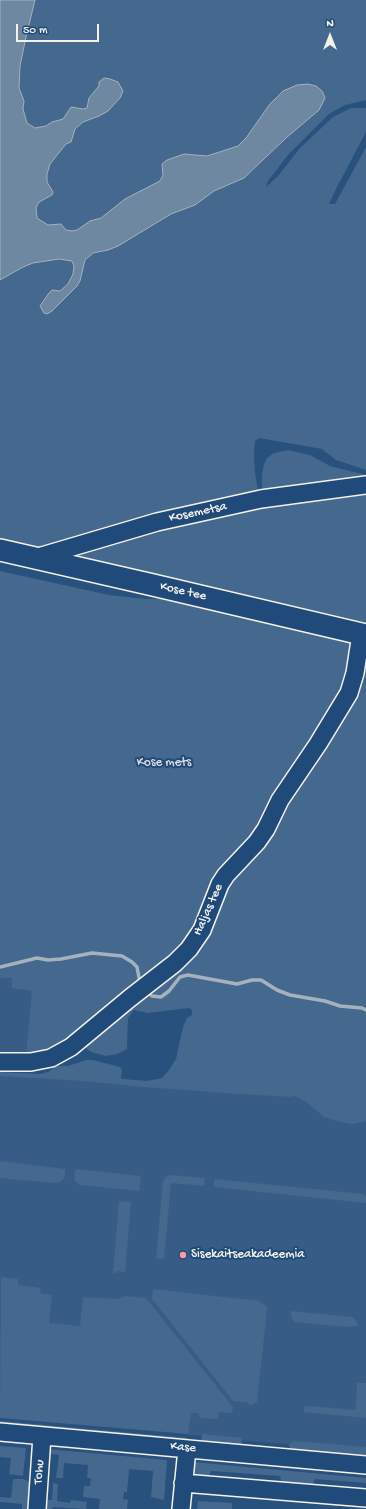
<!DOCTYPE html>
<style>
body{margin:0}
#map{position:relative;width:366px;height:1509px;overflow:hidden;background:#28517e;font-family:"Gochi Hand",sans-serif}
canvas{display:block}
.north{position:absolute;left:310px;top:16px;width:40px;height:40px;-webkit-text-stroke:3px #1f4a7a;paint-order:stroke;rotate:0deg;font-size:11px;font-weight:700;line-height:16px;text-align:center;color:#f4f1e8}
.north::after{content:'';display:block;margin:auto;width:14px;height:18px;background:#f4f1e8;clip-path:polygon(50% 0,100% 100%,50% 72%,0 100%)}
.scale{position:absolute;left:16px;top:24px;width:83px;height:18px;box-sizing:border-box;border:2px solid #f4f1e8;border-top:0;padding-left:5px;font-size:12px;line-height:14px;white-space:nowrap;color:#f4f1e8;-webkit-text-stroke:3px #1f4a7a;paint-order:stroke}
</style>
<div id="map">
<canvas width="366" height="1509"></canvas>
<div class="north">N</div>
<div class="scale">50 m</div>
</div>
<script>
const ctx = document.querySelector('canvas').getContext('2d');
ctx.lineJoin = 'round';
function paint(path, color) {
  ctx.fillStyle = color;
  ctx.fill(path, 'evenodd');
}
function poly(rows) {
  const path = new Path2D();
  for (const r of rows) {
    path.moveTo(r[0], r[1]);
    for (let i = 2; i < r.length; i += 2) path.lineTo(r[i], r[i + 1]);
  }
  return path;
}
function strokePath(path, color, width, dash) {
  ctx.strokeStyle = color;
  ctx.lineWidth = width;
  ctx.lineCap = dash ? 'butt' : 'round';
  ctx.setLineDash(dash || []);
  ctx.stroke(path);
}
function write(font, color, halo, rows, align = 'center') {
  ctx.font = font + ' "Gochi Hand",sans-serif';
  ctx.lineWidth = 4;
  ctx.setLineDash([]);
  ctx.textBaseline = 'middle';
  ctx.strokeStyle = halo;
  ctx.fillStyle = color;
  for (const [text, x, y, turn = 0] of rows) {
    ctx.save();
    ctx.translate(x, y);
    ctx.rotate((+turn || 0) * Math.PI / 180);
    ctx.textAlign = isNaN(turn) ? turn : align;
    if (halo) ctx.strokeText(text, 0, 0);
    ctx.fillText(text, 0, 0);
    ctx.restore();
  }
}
const built = poly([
 [0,978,39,980,26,1056,0,1053],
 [0,1073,366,1100,366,1452,189,1435,182,1427,0,1410]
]);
const green = poly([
 [35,0,366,0,366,100,345,105,329,114,288,155,268,181,266,187,278,176,300,148,333,117,351,108,366,108,366,132,337,187,329,204,335,204,366,147,366,470,336,460,322,449,259,438,255,441,254,454,255,473,260,503,366,489,366,627,73,556,72,555,0,541,0,280,23,267,33,263,59,259,72,261,74,266,73,274,68,284,60,291,55,290,40,306,52,311,77,286,84,267,85,260,93,253,108,250,171,214,194,205,214,191,236,182,252,171,286,138,319,110,297,85,283,91,277,96,246,138,238,146,207,156,184,154,162,164,163,175,160,181,125,199,101,218,90,221,77,230,72,231,66,230,61,224,48,225,37,218,36,208,39,202,52,195,53,192,47,182,47,174,50,164,66,144,71,142,75,129,83,122,99,116,99,86,89,98,87,108,68,111,63,119,52,122,46,126,35,128,27,123,23,109,24,101,19,88,20,66,26,37],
 [288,450,310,455,330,466,366,475,366,482,265,497,262,485,262,474,264,464,267,458,274,453],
 [0,571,109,595,146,599,179,598,366,643,366,1121,352,1124,340,1122,324,1117,305,1101,293,1095,292,1097,240,1094,145,1087,83,1081,0,1076,0,1072,40,1074,48,1072,57,1066,68,1066,86,1060,93,1060,120,1067,122,1070,121,1078,123,1079,147,1081,162,1078,169,1070,176,1059,183,1027,187,1018,192,1015,192,1010,189,1008,148,1013,134,1010,128,1018,127,1049,117,1054,106,1056,91,1052,75,1040,61,1048,26,1056,32,991,12,988,12,978,0,978],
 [0,1161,65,1169,65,1173,64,1179,60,1182,55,1183,0,1178],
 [76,1169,141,1176,139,1191,80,1185,75,1181,74,1174],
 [170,1175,205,1178,204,1186,171,1183,164,1259,156,1259,163,1181,166,1177],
 [214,1179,363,1194,366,1196,366,1203,214,1187],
 [119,1201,131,1202,125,1272,117,1271,116,1273,113,1273],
 [1,1277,18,1279,18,1285,41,1288,40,1293,52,1295,49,1323,80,1326,83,1297,117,1299,125,1296,146,1298,233,1407,232,1413,219,1412,218,1419,200,1418,198,1413,192,1413,191,1414,188,1434,0,1418],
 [153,1289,259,1301,266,1306,267,1309,257,1402,249,1406,249,1403,233,1401,152,1299],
 [291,1311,352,1317,356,1320,358,1326,346,1327,294,1322,291,1317],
 [357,1383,366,1383,366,1418,304,1412,304,1407,308,1406,354,1410,356,1408],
 [0,1421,188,1438,187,1444,0,1427],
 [202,1434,242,1438,241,1445,201,1442],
 [293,1441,366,1447,366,1460,291,1452,289,1445],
 [0,1446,26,1448,23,1476,9,1474,11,1458,0,1457],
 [47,1449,167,1460,164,1500,151,1497,153,1471,129,1469,127,1492,124,1492,123,1499,128,1500,127,1509,99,1509,100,1499,83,1497,84,1486,90,1486,91,1478,87,1478,88,1465,64,1463,63,1478,56,1478,59,1455,46,1453],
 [193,1462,366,1478,366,1483,315,1479,311,1488,282,1486,280,1476,211,1471,207,1480,198,1479,193,1473],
 [13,1479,23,1479,30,1482,28,1509,22,1509,22,1504,0,1502,0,1497,11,1498],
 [53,1483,58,1484,57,1501,70,1503,71,1500,87,1502,86,1509,53,1507,52,1509,41,1509,42,1500,52,1500],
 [198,1501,232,1503,232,1509,197,1509]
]);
const water = poly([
 [0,0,35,0,26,37,20,66,19,88,24,101,23,109,27,123,35,128,46,126,52,122,63,119,71,107,83,109,87,108,89,98,99,86,99,82,104,78,110,79,118,82,123,91,120,98,108,111,99,116,83,122,75,129,71,142,66,144,50,164,47,174,47,182,53,192,52,195,39,202,36,208,37,218,48,225,61,224,66,230,72,231,77,230,90,221,101,218,125,199,160,181,163,175,162,164,167,160,184,154,207,156,238,146,246,138,270,104,283,91,297,85,308,84,316,86,322,91,325,98,319,110,286,138,244,178,214,191,195,205,171,214,118,246,108,250,93,253,85,260,80,281,77,286,52,311,47,314,44,313,40,306,49,293,52,290,60,291,68,284,73,274,74,266,72,261,59,259,33,263,23,267,0,280,0,0]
]);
const stream = poly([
 [0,967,37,958,48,960,61,959,92,953,122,956,132,962,137,967,140,983],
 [147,992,152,996,161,997,169,991,180,977,188,975,237,984,252,980,261,980,277,990,290,995,325,1001,340,1006,362,1008,366,1010]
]);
const minor = poly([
 [35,558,157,522,261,499,366,485],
 [0,1062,31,1062,51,1058,71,1047,130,998,175,963,189,949,202,930,220,884,226,875,257,842,266,829,280,800,318,744,349,693,355,673,361,634],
 [0,1432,366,1465],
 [183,1483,366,1498],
 [37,1509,42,1436],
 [181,1509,187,1449]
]);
const major = poly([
 [0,550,153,585,366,635]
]);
const markers = [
 [183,1255,4,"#ff9aa2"]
];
const streetNames = [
 ["Kosemetsa",198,513,-12],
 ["Kose tee",183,592,13],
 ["Haljas tee",209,910,-66],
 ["Kase",183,1448,5],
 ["Tohu",40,1472,-85]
];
const parkNames = [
 ["Kose mets",164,763]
];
const poiNames = [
 ["Sisekaitseakadeemia",191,1255]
];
paint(built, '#375d86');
paint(green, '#45688e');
paint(water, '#6e88a2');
strokePath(water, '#a4b2be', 1);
strokePath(stream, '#a4b2be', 3.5);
strokePath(minor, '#f4f1e8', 20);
strokePath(major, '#f4f1e8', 24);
strokePath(minor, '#1f4a7a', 17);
strokePath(major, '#1f4a7a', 21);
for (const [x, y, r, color] of markers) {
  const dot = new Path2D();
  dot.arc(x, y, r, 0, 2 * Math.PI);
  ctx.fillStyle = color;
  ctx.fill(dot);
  strokePath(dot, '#1f4a7a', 1.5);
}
write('13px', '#f4f1e8', '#1f4a7a', streetNames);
write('13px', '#dadcda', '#1f4a7a', parkNames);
write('13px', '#f4f1e8', '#1f4a7a', poiNames, 'left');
</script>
